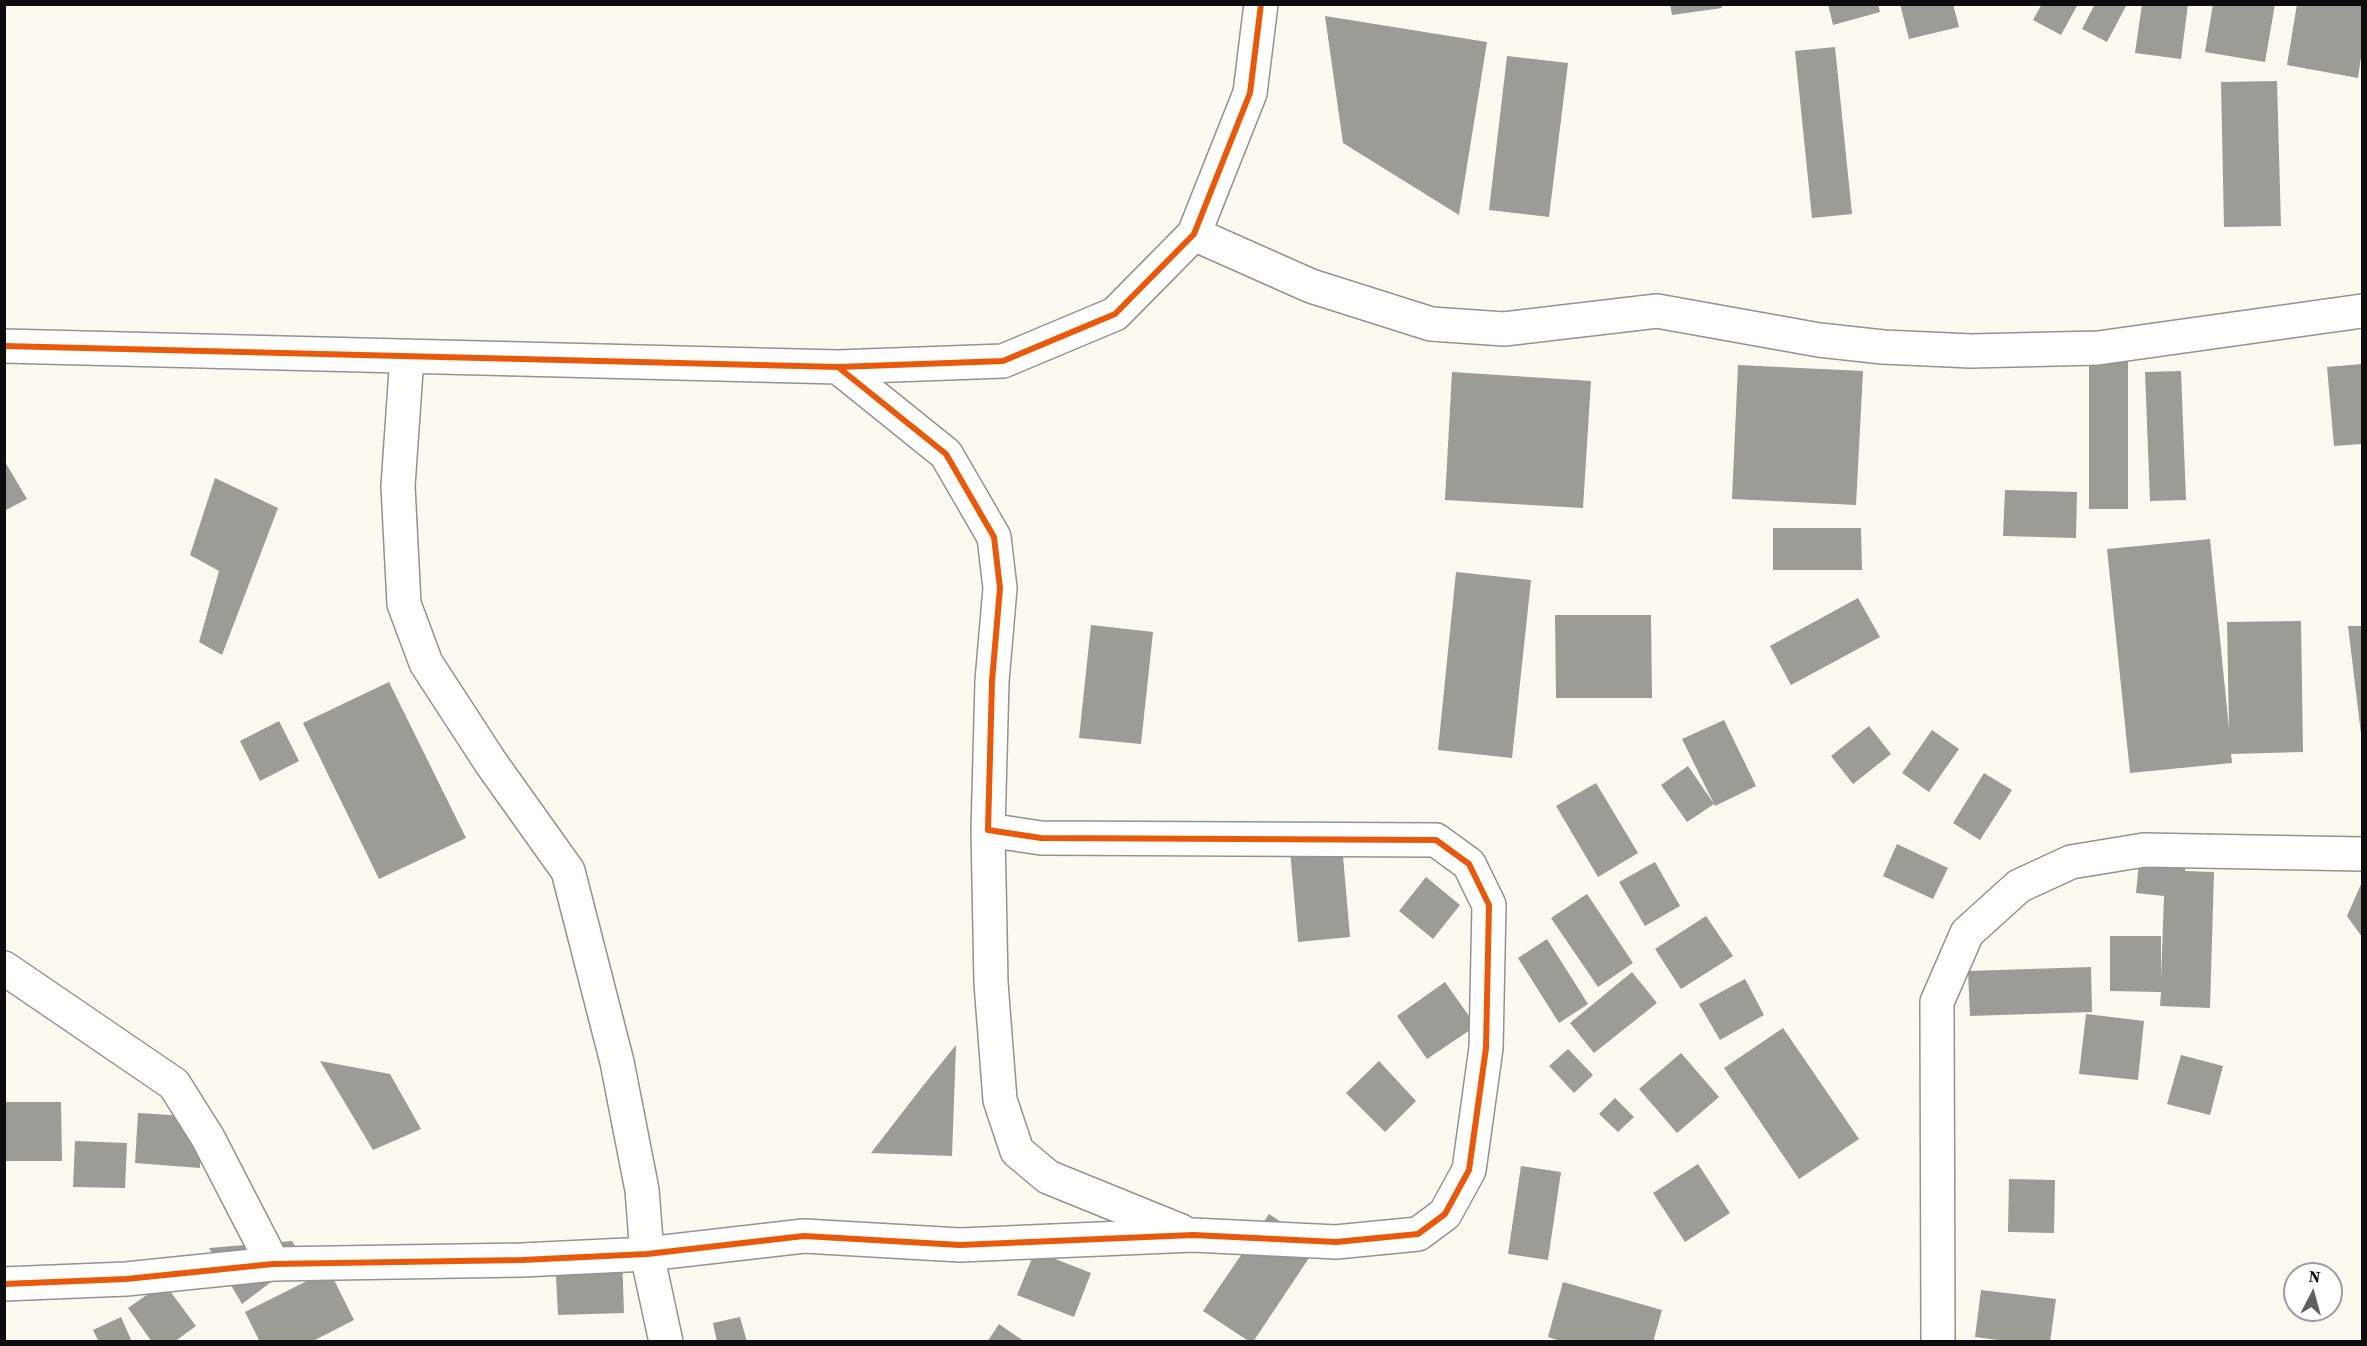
<!DOCTYPE html>
<style>
body{margin:0}
#map{position:relative;width:2367px;height:1346px;overflow:hidden;background:#fafaf1;font-family:"Source Serif 4",serif}
canvas{display:block}
.frame{position:absolute;inset:0;border:6px solid #0c0c0c;pointer-events:none}
.north{position:absolute;left:2283px;top:1262px;width:60px;height:60px;box-sizing:border-box;background:#fff;border:2px solid #9e9e9e;border-radius:50%;rotate:6deg;font-size:16px;font-weight:700;line-height:24px;text-align:center;color:#0c0c0c}
.north::after{content:'';display:block;margin:auto;width:21px;height:27px;background:#5f5f5c;clip-path:polygon(50% 0,100% 100%,50% 72%,0 100%)}
</style>
<div id="map">
<canvas width="2367" height="1346"></canvas>
<div class="frame"></div>
<div class="north">N</div>
</div>
<script>
const ctx = document.querySelector('canvas').getContext('2d');
ctx.lineJoin = 'round';
function paint(path, color) {
  ctx.fillStyle = color;
  ctx.fill(path, 'evenodd');
}
function poly(rows) {
  const path = new Path2D();
  for (const r of rows) {
    path.moveTo(r[0], r[1]);
    for (let i = 2; i < r.length; i += 2) path.lineTo(r[i], r[i + 1]);
  }
  return path;
}
function strokePath(path, color, width, dash) {
  ctx.strokeStyle = color;
  ctx.lineWidth = width;
  ctx.lineCap = dash ? 'butt' : 'round';
  ctx.setLineDash(dash || []);
  ctx.stroke(path);
}
const building = poly([
 [1670,4,1721,4,1722,8,1672,15],
 [1828,4,1878,4,1880,12,1833,25],
 [1900,4,1953,4,1959,27,1909,39],
 [2042,4,2078,4,2061,35,2033,20],
 [2095,4,2127,4,2107,42,2082,29],
 [2142,4,2188,4,2181,59,2135,53],
 [2213,4,2275,4,2265,62,2205,52],
 [2297,4,2362,4,2362,50,2358,78,2287,65],
 [1325,16,1487,42,1459,215,1343,143],
 [1835,47,1852,214,1812,218,1795,51],
 [1507,56,1568,63,1549,217,1489,210],
 [2277,81,2281,226,2224,227,2221,82],
 [2089,353,2128,353,2128,509,2089,509],
 [2362,364,2362,444,2334,446,2327,367],
 [1738,365,1863,371,1856,505,1732,499],
 [2181,371,2186,500,2150,501,2145,372],
 [1452,372,1591,381,1583,508,1445,500],
 [4,460,27,499,4,511],
 [215,478,278,508,222,655,199,642,219,571,190,555],
 [2005,490,2077,492,2076,538,2003,536],
 [1773,528,1861,528,1862,570,1773,570],
 [2210,539,2229,729,2227,622,2301,621,2303,752,2231,754,2232,763,2130,773,2107,549],
 [1456,572,1531,580,1512,758,1438,750],
 [1858,598,1880,637,1791,685,1770,646],
 [1555,615,1651,615,1652,698,1556,698],
 [1091,625,1153,632,1141,744,1079,738],
 [2348,626,2362,626,2362,734,2361,734],
 [389,682,466,838,379,879,303,723],
 [1724,720,1756,786,1715,806,1682,739],
 [279,721,299,761,260,781,240,741],
 [1869,726,1891,754,1853,784,1831,756],
 [1932,730,1959,749,1929,792,1902,773],
 [1688,766,1714,804,1687,822,1661,785],
 [1984,773,2012,790,1980,840,1953,823],
 [1596,783,1638,853,1598,877,1556,806],
 [1341,833,1350,937,1298,942,1289,838],
 [2141,841,2188,846,2185,871,2214,872,2210,1008,2160,1006,2161,992,2110,991,2110,936,2161,936,2161,980,2164,896,2136,893],
 [1897,844,1948,868,1933,899,1883,876],
 [1655,862,1680,906,1645,926,1619,882],
 [1426,877,1460,905,1433,939,1399,911],
 [2362,882,2362,937,2347,916],
 [1587,894,1633,963,1598,987,1551,918],
 [1706,916,1733,956,1681,989,1655,949],
 [1547,939,1588,1004,1559,1023,1518,958],
 [2091,967,2092,1012,1970,1016,1968,971],
 [1632,972,1657,1003,1594,1053,1570,1023],
 [1745,979,1764,1015,1720,1040,1699,1004],
 [1445,982,1476,1026,1427,1059,1397,1016],
 [2086,1014,2144,1021,2138,1080,2079,1074],
 [1783,1028,1859,1139,1799,1179,1724,1068],
 [956,1045,952,1156,871,1153,922,1087],
 [1568,1049,1593,1075,1574,1093,1549,1066],
 [1681,1053,1719,1097,1677,1133,1639,1089],
 [2181,1055,2223,1066,2210,1115,2167,1104],
 [320,1061,390,1074,421,1129,373,1150],
 [1379,1061,1416,1101,1385,1132,1346,1093],
 [1615,1098,1634,1117,1618,1132,1599,1114],
 [4,1102,61,1102,62,1161,4,1161],
 [138,1113,203,1117,200,1168,135,1163],
 [75,1141,127,1143,125,1188,73,1187],
 [1698,1164,1730,1213,1685,1242,1653,1193],
 [1521,1166,1561,1172,1548,1260,1508,1254],
 [2009,1179,2055,1180,2054,1233,2008,1232],
 [1269,1214,1317,1246,1253,1342,1250,1342,1203,1311],
 [292,1241,303,1258,242,1304,209,1248],
 [1035,1251,1091,1273,1074,1317,1017,1295],
 [622,1255,624,1313,558,1315,555,1257],
 [329,1270,354,1320,311,1342,260,1342,245,1312],
 [1563,1282,1662,1310,1653,1342,1563,1342,1548,1337],
 [164,1283,196,1326,174,1342,152,1342,128,1308],
 [1981,1290,2056,1299,2050,1342,2013,1342,1975,1337],
 [121,1317,132,1342,99,1342,93,1330],
 [740,1317,747,1342,717,1342,713,1323],
 [999,1324,1025,1342,987,1342]
]);
const minor = poly([
 [1194,234,1311,286,1431,324,1504,329,1657,311,1819,340,1883,347,1971,351,2098,348,2362,311],
 [4,346,838,367,1003,361,1115,314,1194,234,1250,93,1261,4],
 [407,356,398,486,404,604,426,663,491,763,568,871,617,1062,642,1190,647,1254,666,1342],
 [988,830,991,983,1000,1100,1017,1151,1048,1177,1181,1231],
 [4,968,174,1084,208,1138,273,1264],
 [4,1284,126,1279,273,1264,522,1260,647,1254,804,1236,960,1245,1193,1235,1336,1242,1418,1234,1445,1214,1469,1170,1486,1048,1489,905,1469,864,1436,840,1041,838,988,830,992,681,1000,588,994,537,946,454,838,367],
 [1938,1342,1937,1002,1967,933,2019,886,2071,862,2144,850,2362,854]
]);
const cycleway = poly([
 [4,346,838,367,1003,361,1115,314,1194,234,1250,93,1261,4],
 [4,1284,126,1279,273,1264,522,1260,647,1254,804,1236,960,1245,1193,1235,1336,1242,1418,1234,1445,1214,1469,1170,1486,1048,1489,905,1469,864,1436,840,1041,838,988,830,992,681,1000,588,994,537,946,454,838,367]
]);
paint(building, '#9c9c97');
strokePath(minor, '#93938f', 36);
strokePath(minor, '#fefefd', 33);
strokePath(cycleway, '#e8590c', 6);
</script>
